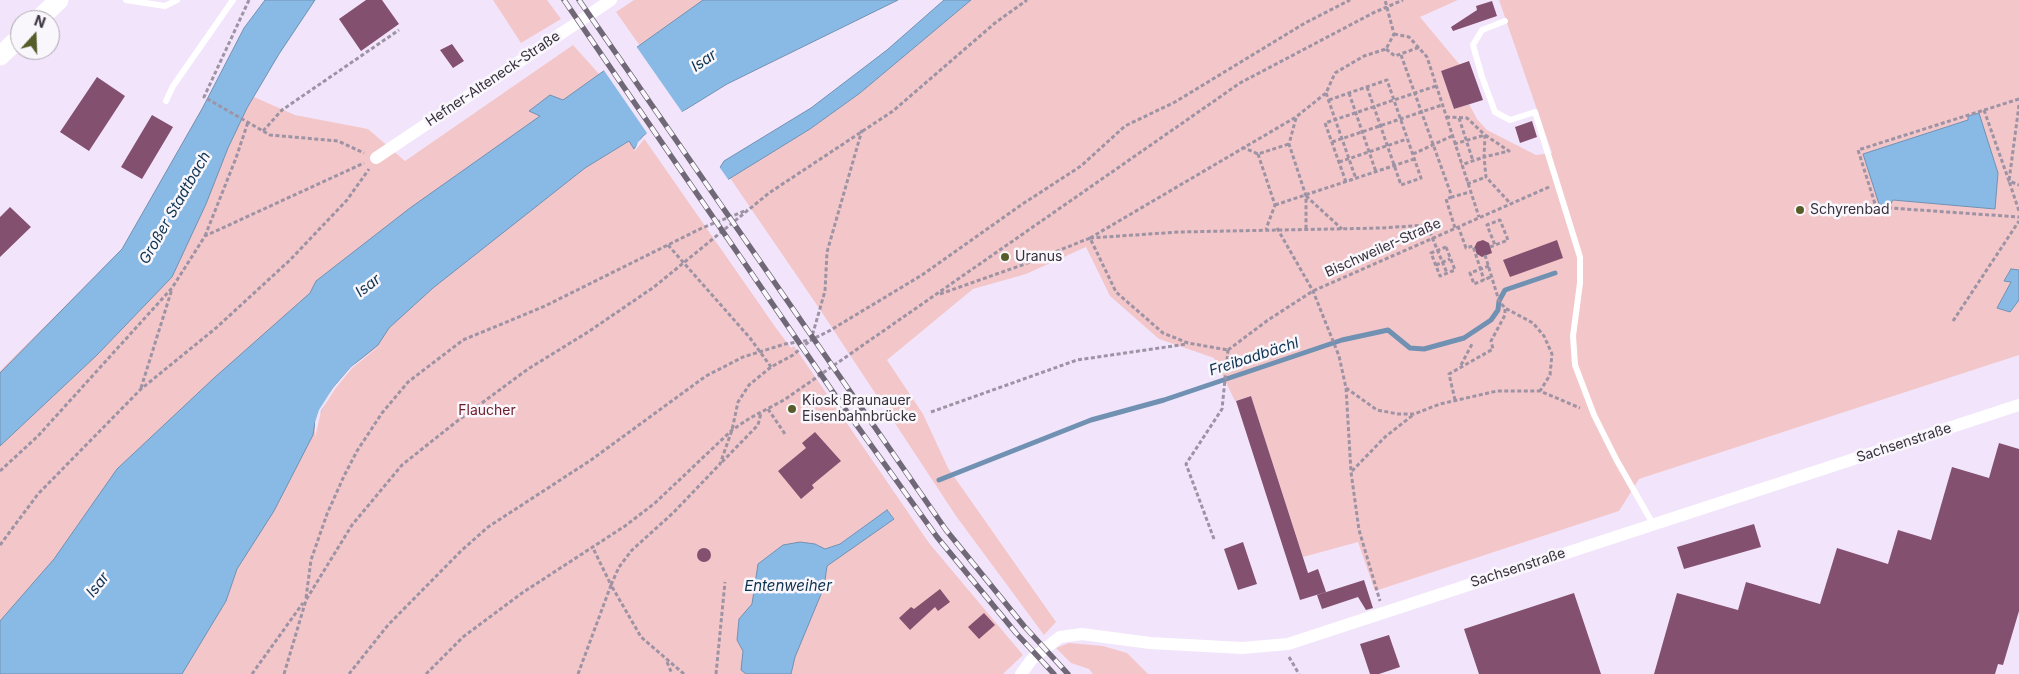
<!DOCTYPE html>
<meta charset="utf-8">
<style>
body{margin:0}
#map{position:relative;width:2019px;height:674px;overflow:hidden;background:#f2e5fb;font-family:Inter,sans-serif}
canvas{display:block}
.north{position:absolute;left:10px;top:10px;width:50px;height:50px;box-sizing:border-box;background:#f9f6fc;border:1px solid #aca7af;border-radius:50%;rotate:20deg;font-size:14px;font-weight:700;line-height:20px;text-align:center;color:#38313c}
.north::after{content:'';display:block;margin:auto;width:18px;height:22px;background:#575c29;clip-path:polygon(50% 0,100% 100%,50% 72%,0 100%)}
</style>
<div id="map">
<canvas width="2019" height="674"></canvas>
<div class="north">N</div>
</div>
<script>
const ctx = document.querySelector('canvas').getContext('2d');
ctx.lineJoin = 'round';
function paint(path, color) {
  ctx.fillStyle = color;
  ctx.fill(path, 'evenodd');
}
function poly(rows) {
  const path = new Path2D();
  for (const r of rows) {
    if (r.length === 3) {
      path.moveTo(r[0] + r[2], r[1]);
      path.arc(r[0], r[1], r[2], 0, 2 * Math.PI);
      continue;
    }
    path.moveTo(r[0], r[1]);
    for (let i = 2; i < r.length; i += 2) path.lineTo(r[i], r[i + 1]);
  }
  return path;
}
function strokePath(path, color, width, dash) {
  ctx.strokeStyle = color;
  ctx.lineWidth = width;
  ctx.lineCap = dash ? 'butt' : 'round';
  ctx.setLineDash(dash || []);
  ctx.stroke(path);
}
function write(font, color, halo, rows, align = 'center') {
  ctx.font = font + ' Inter,sans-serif';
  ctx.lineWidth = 5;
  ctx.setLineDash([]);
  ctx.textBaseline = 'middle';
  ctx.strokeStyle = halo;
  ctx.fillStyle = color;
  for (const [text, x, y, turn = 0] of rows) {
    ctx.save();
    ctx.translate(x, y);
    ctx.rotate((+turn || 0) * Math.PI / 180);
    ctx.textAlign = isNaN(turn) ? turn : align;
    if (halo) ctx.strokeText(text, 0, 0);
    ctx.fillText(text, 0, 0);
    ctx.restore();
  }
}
const green = poly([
 [493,0,547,0,561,19,521,43],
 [634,0,703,0,640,46,616,12],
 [971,0,1458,0,1420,17,1460,65,1441,71,1454,109,1469,104,1477,119,1487,130,1536,155,1552,153,1499,0,2019,0,2019,355,1639,479,1619,511,1375,591,1358,542,1303,557,1251,396,1235,401,1214,358,1159,339,1110,296,1086,247,1026,274,973,289,887,360,923,414,948,468,1056,622,1044,635,956,516,821,311,730,178,810,129,860,93],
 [573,45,600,75,776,328,791,348,794,346,929,543,1023,655,1003,674,0,674,0,371,122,249,211,92,247,108,254,97,295,115,368,129,405,161],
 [887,510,894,518,835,559,827,548,840,544],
 [1069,643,1103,646,1127,653,1148,674,1093,674,1089,669,1071,663,1056,648]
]);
const water = poly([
 [265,0,315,0,279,54,247,108,228,148,206,204,172,277,97,355,0,446,0,373,122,249,202,109,244,28,265,0],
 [703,0,898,0,727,84,643,136,634,149,629,141,585,168,433,288,389,328,378,345,351,367,333,388,315,422,313,435,274,511,237,569,226,601,182,674,0,674,0,621,54,559,117,469,214,378,310,293,316,281,410,208,540,116,529,111,550,95,563,100,703,0],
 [944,0,971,0,860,93,810,129,703,195,724,161,811,108,887,50,944,0],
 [1979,113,1998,173,1995,209,1893,200,1890,205,1879,204,1863,154,1968,120,1968,116,1979,113],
 [2011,269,2019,270,2019,300,2010,312,1997,308,2011,282,2004,281,2011,269],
 [887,510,894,519,827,566,824,587,795,657,791,674,746,674,741,670,743,651,737,640,739,619,752,604,758,564,783,545,800,542,815,544,825,549,840,544,887,510]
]);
const pier = poly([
 [636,46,682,112,700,103,645,138,634,152,638,142,647,133,603,69],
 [718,165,730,182,702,197,701,194],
 [382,344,352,368,335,389,321,411,315,438,315,422,319,410,333,388,351,367]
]);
const stream = poly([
 [939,480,1091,420,1164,400,1342,340,1388,330,1410,348,1424,349,1464,338,1491,320,1498,310,1499,301,1505,290,1555,273]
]);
const building = poly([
 [366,0,382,0,399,24,361,51,339,19],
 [1492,1,1497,16,1453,31,1451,27,1477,10,1476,6],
 [452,44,464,61,453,68,440,50],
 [1469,61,1483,100,1454,109,1441,71],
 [97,77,125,96,89,151,60,132],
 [152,115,173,127,142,179,121,167],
 [1532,121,1537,137,1520,143,1515,127],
 [10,207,31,227,0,257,0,217],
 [1483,240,1489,243,1492,253,1482,257,1477,254,1474,248,1477,242],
 [1557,240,1563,258,1510,277,1503,260],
 [1251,396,1308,573,1318,569,1326,592,1300,600,1236,401],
 [815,432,841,461,812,485,814,488,801,499,778,471,806,448,802,443],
 [1999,443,2019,449,2019,611,2003,665,1998,664,1995,674,1654,674,1677,593,1738,610,1746,582,1820,604,1837,548,1888,564,1898,530,1931,540,1952,467,1989,478],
 [1754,524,1761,547,1684,569,1677,547],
 [1243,542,1257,584,1238,590,1224,549],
 [704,555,7],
 [1364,580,1373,608,1366,610,1358,597,1322,609,1317,595],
 [940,589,950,602,938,611,935,607,910,630,899,618,911,607,914,609],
 [1574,593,1601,674,1479,674,1464,629],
 [984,613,995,625,979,639,968,627],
 [1389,635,1400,667,1379,674,1370,674,1360,644]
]);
const path = poly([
 [249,0,204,97,270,135,338,141,364,153],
 [1394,34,1409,37,1427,57,1479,217],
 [1386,49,1395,56,1420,47],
 [1401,55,1452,197,1470,192],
 [1326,93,1356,179],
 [1349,93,1376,172],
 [2019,99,1858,150,1876,207,2019,217],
 [1329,100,1349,93,1387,80,1421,178,1401,185,1367,87],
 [2019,105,2009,181,2019,211],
 [1984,110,2009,181,2019,185],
 [1446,117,1467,118,1485,135,1484,157,1461,165],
 [1296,118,1289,144,1306,196,1306,228],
 [1459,118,1473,161],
 [263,131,282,110,399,30],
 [1332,142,1442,105],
 [1454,144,1485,135,1509,151,1484,157,1486,177,1510,203],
 [1242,147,1258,154,1289,144],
 [1258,154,1275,205,1266,229],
 [1413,154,1452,136],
 [1339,162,1407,139],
 [1346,182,1325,123,1436,86],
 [1467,184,1486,177],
 [1306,196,1342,229],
 [1452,197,1446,199,1455,228],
 [1275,205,1414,159],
 [1458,226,1466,248,1473,246,1484,280],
 [1277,228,1313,291,1339,356,1346,388,1351,472,1359,530,1380,601],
 [205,236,236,158,248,122],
 [1090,238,1296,117,1326,93,1335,73,1364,56,1386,49,1394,34,1385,0],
 [1090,238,1179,232,1382,228,1427,225,1447,273],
 [668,245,750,338,771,367],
 [1446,247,1455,270,1440,276,1431,253,1446,247],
 [1490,247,1508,240,1500,220,1487,225,1495,245],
 [1485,255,1499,301,1505,308,1533,323,1544,336,1552,354,1550,375,1540,391],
 [1436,265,1450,259],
 [1489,266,1470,273,1474,284,1493,276],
 [940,294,1025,264,1090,238,1116,292,1163,333,1188,343,1228,350],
 [1953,321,2019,221],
 [1228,350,1268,320,1313,291,1549,187],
 [1461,365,1472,344],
 [141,388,172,289],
 [1346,388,1377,410,1398,414,1414,414,1440,404,1497,391,1540,391,1580,408],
 [1455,400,1449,374,1493,349,1491,341,1505,315,1505,308],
 [768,409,785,434],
 [931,412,1077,360,1187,344],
 [722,462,758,425,761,413],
 [0,471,38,436,172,288,205,236,364,163],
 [1352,471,1385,437,1413,415],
 [1214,539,1186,464,1222,409,1228,350],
 [0,545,38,494,141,389,216,328,290,260,347,200,369,169],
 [306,598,311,560,327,514,344,476,357,451,382,413,408,382,463,340,545,306,702,228,747,210],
 [1289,657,1299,674],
 [667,662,672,674],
 [252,674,303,603],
 [284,674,306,600,352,525,402,465,456,422,528,369,588,332,654,287,769,193,893,111,995,23,1027,0],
 [349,674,388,625,461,551,488,527,591,460,706,376,743,357,785,344,811,340,829,331,922,275,1021,205,1081,166,1125,126,1175,102,1305,23,1350,0],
 [426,674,463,637,522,593,625,526,655,503,732,430,750,418,784,400,1240,83,1373,13,1403,0],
 [578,674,611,585,592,546],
 [684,674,641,637,611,585,619,567,632,550,673,513,720,464,732,430,738,402,749,385,771,367,793,355,811,340,825,291,827,252,862,130],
 [716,674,725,582]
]);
const service = poly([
 [126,0,165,6,177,0],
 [1505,21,1482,30,1473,45,1482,77,1495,112,1510,120,1535,112,1580,257,1580,283,1573,336,1575,365,1594,415,1616,459,1653,524],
 [166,101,173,86,233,0]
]);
const minor = poly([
 [376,158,611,0],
 [1021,674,1032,659,1060,637,1082,634,1150,643,1242,648,1288,644,2019,405]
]);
const secondary = poly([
 [38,20,59,0],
 [0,56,20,37]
]);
const rail = poly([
 [564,0,835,395,937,537,1016,633,1054,674],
 [579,0,946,530,1024,626,1068,674]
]);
const markers = [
 [1800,210,5,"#575c29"],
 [1005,257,5,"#575c29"],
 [792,409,5,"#575c29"]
];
const streetNames = [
 ["Hefner-Alteneck-Straße",493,79,-34],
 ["Bischweiler-Straße",1383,248,-24],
 ["Sachsenstraße",1904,443,-18],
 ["Sachsenstraße",1518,568,-18]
];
const poiNames = [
 ["Schyrenbad",1810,210],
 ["Uranus",1015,257],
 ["Kiosk Braunauer",802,401],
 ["Eisenbahnbrücke",802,417]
];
const parkNames = [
 ["Flaucher",487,411]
];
const waterNames = [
 ["Isar",704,61,-34],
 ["Großer Stadtbach",175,208,-60],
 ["Isar",368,286,-38],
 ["Freibadbächl",1254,357,-18],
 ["Isar",98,585,-52],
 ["Entenweiher",788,586]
];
paint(green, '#f3c7c9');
paint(water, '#89bae6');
strokePath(water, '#7191b3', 1);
paint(pier, '#f2e5fb');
strokePath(stream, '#7191b3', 5);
paint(building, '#84506f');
strokePath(path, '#9d93a4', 3, [4, 2.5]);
strokePath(service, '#fff', 6);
strokePath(minor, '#fff', 12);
strokePath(secondary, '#fff', 19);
strokePath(rail, '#706876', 5.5);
strokePath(rail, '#f9f6fc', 4, [11]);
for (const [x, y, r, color] of markers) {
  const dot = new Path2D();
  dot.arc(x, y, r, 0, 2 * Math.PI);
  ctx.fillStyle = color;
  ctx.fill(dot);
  strokePath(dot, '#f9f6fc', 2);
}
write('14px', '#38313c', '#f9f6fc', streetNames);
write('14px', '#38313c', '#f9f6fc', poiNames, 'left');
write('14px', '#6c1c29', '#f9f6fc', parkNames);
write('italic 15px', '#0e3351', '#f9f6fc', waterNames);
</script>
